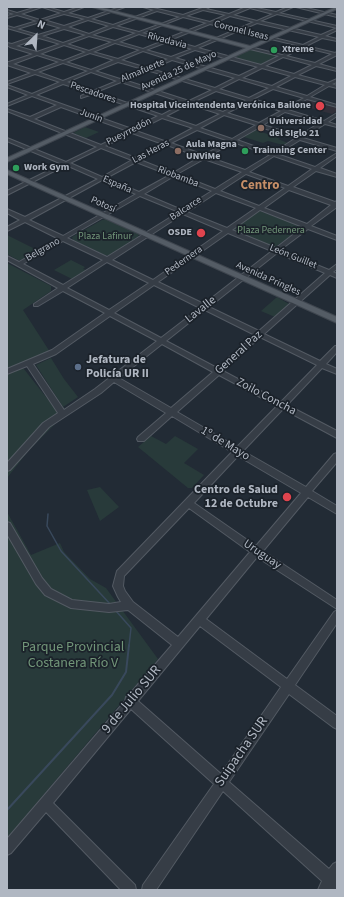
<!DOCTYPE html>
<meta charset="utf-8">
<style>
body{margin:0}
#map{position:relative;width:344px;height:897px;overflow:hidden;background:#222b35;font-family:"Source Sans 3",sans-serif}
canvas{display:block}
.frame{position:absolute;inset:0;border:8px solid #b0b7c2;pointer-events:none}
.north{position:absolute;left:16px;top:16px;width:40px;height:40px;-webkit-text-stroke:3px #1b222a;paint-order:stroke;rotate:25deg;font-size:11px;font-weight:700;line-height:16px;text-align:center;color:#b0b7c2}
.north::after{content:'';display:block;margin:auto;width:14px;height:18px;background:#b0b7c2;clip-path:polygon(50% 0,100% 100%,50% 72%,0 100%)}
</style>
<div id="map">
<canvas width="344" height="897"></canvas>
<div class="frame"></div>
<div class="north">N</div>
</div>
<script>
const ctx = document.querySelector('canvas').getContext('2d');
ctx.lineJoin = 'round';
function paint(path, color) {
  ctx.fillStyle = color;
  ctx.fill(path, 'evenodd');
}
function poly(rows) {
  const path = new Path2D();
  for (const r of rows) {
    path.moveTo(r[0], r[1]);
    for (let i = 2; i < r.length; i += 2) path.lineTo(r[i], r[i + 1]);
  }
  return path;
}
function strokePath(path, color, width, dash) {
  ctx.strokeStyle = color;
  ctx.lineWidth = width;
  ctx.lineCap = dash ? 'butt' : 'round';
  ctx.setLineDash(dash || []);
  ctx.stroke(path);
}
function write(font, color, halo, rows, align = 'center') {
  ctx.font = font + ' "Source Sans 3",sans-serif';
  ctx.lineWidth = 3.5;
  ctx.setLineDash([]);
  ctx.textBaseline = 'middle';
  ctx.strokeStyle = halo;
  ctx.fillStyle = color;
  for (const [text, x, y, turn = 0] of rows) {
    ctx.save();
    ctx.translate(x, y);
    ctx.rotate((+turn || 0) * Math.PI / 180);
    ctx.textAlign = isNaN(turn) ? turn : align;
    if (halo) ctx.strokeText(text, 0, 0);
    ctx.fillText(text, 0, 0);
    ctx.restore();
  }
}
const medical = poly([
 [308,100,337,107,337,111,332,114,299,105]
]);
const green = poly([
 [250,49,277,55,278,56,261,65,233,58],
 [85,127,99,132,86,138,73,133],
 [255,130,280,138,278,139,288,143,283,145,268,141,263,143,244,137],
 [259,211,262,212,300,226,301,229,275,247,235,232,234,229],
 [106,219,139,234,138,237,110,255,105,255,73,240,72,237,102,220],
 [7,235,39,251,23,260,18,260,7,254],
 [71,260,85,267,83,269,86,270,72,279,54,270],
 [7,263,51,286,51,291,23,310,50,352,20,364,57,411,64,407,66,413,29,450,7,478],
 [277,297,289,304,275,317,261,311],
 [51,358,64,379,78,397,63,407,36,365],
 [151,436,166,444,175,436,198,449,184,463,204,475,192,488,188,488,138,447],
 [100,487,119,507,100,521,87,490],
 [7,512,31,555,60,543,64,552,90,579,106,588,158,659,7,838]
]);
const streamFar1 = poly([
 [48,514,47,526,61,551,111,605],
 [116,611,131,628,129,646]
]);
const stream = poly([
 [7,810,112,695,126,672,129,645]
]);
const minor = poly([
 [37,7,47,7,64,12,79,7,84,7,68,13,88,18,120,7,125,7,91,19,113,25,154,10,143,7,149,7,183,15,205,7,210,7,206,9,229,14,246,7,252,7,276,12,288,7,293,7,279,13,337,26,337,30,325,36,337,39,337,41,322,38,306,46,335,53,337,52,337,55,319,64,337,69,337,71,316,66,298,75,328,83,337,79,337,82,332,84,337,86,337,88,329,86,310,97,337,105,337,107,307,99,288,110,324,121,337,113,337,116,328,122,337,125,337,127,325,124,303,138,337,148,337,151,300,140,277,154,315,167,337,153,337,156,320,168,337,174,337,177,316,171,293,187,335,202,337,201,337,207,311,226,337,236,337,240,308,229,280,250,329,270,337,264,337,269,333,272,337,274,337,278,330,275,264,334,320,361,335,346,337,346,337,352,326,364,337,369,337,374,322,368,287,405,337,431,337,438,283,409,243,451,306,487,334,454,337,453,337,462,312,491,337,506,337,514,308,497,263,551,337,600,337,609,257,557,206,619,287,679,334,612,337,610,337,623,295,685,337,716,337,729,333,727,289,694,229,782,329,869,333,864,337,862,337,890,332,889,318,890,322,881,223,791,156,890,142,890,143,885,214,784,131,709,53,803,135,885,136,890,121,890,46,812,11,853,7,855,7,839,125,701,126,697,128,696,172,645,128,610,109,612,71,608,45,595,36,584,7,534,7,522,10,523,42,578,51,589,72,600,109,604,121,602,118,597,113,586,117,571,232,452,172,416,144,441,138,441,137,439,138,437,166,413,114,382,101,393,49,427,10,470,7,471,7,463,43,423,58,413,27,366,7,374,7,369,52,350,105,313,63,291,38,306,34,306,34,304,58,288,7,260,7,256,19,262,59,239,25,222,7,231,7,227,20,220,7,213,7,209,25,217,98,179,66,165,7,195,7,191,62,164,7,141,7,138,66,162,97,147,7,111,7,109,30,117,57,105,32,96,7,106,7,104,28,95,7,87,7,85,32,94,60,82,35,74,7,84,7,82,31,73,7,65,7,62,9,62,33,54,10,47,7,45,7,43,12,44,35,36,7,28,7,26,14,28,37,21,17,15,7,18,7,16,14,14,7,12,7,10,17,13,37,7],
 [42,7,61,13,40,20,21,14,42,7],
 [250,8,273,14,257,21,233,15,250,8],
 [203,10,226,15,210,22,186,16,203,10],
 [157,11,180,17,139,32,116,26,157,11],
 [64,14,85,19,64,26,44,20,64,14],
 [277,14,337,28,321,35,260,21,277,14],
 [230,16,254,22,238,29,214,23,230,16],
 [183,17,207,23,166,39,142,33,183,17],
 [88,20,109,26,89,34,68,27,88,20],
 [40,22,61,28,38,35,17,29,40,22],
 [257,23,319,37,303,45,241,30,257,23],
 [210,24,235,30,195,47,170,40,210,24],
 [113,27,136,33,115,41,92,35,113,27],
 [64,29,86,35,63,43,42,36,64,29],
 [238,31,300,46,282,55,250,47,250,49,279,56,261,65,198,48,238,31],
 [139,34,163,41,143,49,119,42,139,34],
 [89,36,112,42,89,51,67,44,89,36],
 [39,38,60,44,37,52,16,46,39,38],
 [167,42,192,49,171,57,146,50,167,42],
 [115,43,140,50,118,59,93,52,115,43],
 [64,45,86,52,63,61,40,54,64,45],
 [303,47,332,54,315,63,286,56,303,47],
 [195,50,258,67,239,76,175,58,195,50],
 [143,51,168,59,147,68,121,60,143,51],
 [90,53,114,60,91,70,66,62,90,53],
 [37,55,59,62,35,71,13,64,37,55],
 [283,57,312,65,294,74,265,66,283,57],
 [172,60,235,78,215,88,151,69,172,60],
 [118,62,143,69,120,79,95,71,118,62],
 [63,63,88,71,63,81,38,72,63,63],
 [262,68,291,76,272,86,242,78,262,68],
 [147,70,212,90,189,101,124,80,147,70],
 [91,72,117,81,93,91,67,82,91,72],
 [295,77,325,85,307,96,276,87,295,77],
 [239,79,269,88,249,98,219,89,239,79],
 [121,82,185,103,162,115,96,92,121,82],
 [63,84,89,92,81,96,81,98,93,94,158,116,132,129,36,95,63,84],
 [273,89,304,98,284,109,253,99,273,89],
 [216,91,246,100,223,112,193,102,216,91],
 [250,101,281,111,259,123,227,113,250,101],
 [189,104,220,114,196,126,166,116,189,104],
 [61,107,128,131,101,145,34,119,61,107],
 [285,112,321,122,299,136,263,125,285,112],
 [224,115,256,125,232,139,200,128,224,115],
 [162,118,193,128,167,142,136,131,162,118],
 [260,127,296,138,273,153,237,140,260,127],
 [197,130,229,141,204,155,171,143,197,130],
 [132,133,163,144,136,158,105,146,132,133],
 [233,142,270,155,245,170,208,157,233,142],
 [167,145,200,157,173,173,140,160,167,145],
 [101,148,132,160,102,177,70,163,101,148],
 [274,156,312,169,288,186,249,172,274,156],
 [204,159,242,172,215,189,177,174,204,159],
 [136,162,170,175,139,192,106,178,136,162],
 [246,174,285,188,259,206,220,191,246,174],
 [174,176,212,191,182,210,144,194,174,176],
 [102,180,136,194,63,236,29,220,102,180],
 [289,190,331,205,307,224,264,208,289,190],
 [216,193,256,208,227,228,187,212,216,193],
 [140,196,179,212,107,257,67,238,140,196],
 [260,210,303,227,276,248,232,230,260,210],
 [183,214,223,231,153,280,112,260,183,214],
 [228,233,272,251,204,304,158,282,228,233],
 [63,241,103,260,63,285,23,264,63,241],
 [277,253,325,273,259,331,209,307,277,253],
 [107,262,149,283,109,310,67,288,107,262],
 [154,285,200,308,161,338,114,313,154,285],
 [205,310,255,335,217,368,166,341,205,310],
 [110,316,157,341,95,389,64,410,33,364,56,354,110,316],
 [260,337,317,365,281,402,223,371,260,337],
 [162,344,213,372,171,408,119,378,162,344],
 [219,375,277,406,237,447,177,412,219,375],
 [238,456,301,493,256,546,194,503,238,456],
 [189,508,250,552,178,637,133,602,125,591,123,586,124,576,189,508],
 [200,626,281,687,221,774,138,701,200,626],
 [296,7,302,7,337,15,337,17,296,7]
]);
const major = poly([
 [92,7,99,7,250,46,336,7,337,7,337,9,7,162,7,158,246,48,92,7],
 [7,170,337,317,337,323,7,174,7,170]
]);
const markers = [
 [274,50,4,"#2e9e5b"],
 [320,106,5,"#e0444e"],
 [261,128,4,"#8d6e63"],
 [178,151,4,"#8d6e63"],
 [245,151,4,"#2e9e5b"],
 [16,168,4,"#2e9e5b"],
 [201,233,5,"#e0444e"],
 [78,367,4,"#5c6f8a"],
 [287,497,5,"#e0444e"]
];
const farStreetnames = [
 ["Coronel Iseas",241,31,14],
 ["Rivadavia",167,41,15],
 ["Almafuerte",143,71,-23],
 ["Avenida 25 de Mayo",179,71,-25],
 ["Pescadores",93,93,19],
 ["Junín",91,116,20],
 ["Pueyrredón",129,132,-27],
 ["Las Heras",151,152,-28],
 ["Riobamba",178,177,21],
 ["España",117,185,23],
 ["Potosí",103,205,24],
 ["Balcarce",186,209,-33],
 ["Belgrano",43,250,-30],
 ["León Guillet",293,257,22],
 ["Pedernera",184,261,-35],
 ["Avenida Pringles",268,279,24]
];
const farPoinames = [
 ["Xtreme",282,50],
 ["Hospital Viceintendenta Verónica Bailone",311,106,"right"],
 ["Universidad",269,122],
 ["del SIglo 21",269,134],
 ["Aula Magna",186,145],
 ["UNViMe",186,157],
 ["Trainning Center",253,151],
 ["Work Gym",24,168],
 ["OSDE",192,233,"right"]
];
const farParknames = [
 ["Plaza Pedernera",271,231],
 ["Plaza Lafinur",105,237]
];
const streetNames = [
 ["Lavalle",201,310,-38],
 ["General Paz",239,353,-42],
 ["Zoilo Concha",266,397,28],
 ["1º de Mayo",225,444,31],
 ["Uruguay",262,555,34]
];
const poiNames = [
 ["Jefatura de",86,360],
 ["Policía UR II",86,374],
 ["Centro de Salud",278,490,"right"],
 ["12 de Octubre",278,504,"right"]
];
const farDistrictnames = [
 ["Centro",260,186]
];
const nearParknames = [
 ["Parque Provincial",73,648],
 ["Costanera Río V",73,664]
];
const nearStreetnames = [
 ["9 de Julio SUR",132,700,-50],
 ["Suipacha SUR",242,752,-55]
];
paint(medical, '#31303a');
paint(green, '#283a3a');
strokePath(streamFar1, '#39495c', 1.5);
strokePath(stream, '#39495c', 2);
strokePath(minor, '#535a63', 2);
strokePath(major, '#3f464f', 2);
paint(minor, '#363d46');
paint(major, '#545c65');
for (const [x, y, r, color] of markers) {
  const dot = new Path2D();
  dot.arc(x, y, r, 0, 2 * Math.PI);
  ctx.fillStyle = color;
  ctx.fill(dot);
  strokePath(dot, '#1b222a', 1.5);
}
write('10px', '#b0b7c2', '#1b222a', farStreetnames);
write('bold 10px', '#b0b7c2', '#1b222a', farPoinames, 'left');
write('10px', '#729679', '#1b222a', farParknames);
write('12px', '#b0b7c2', '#1b222a', streetNames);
write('bold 12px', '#b0b7c2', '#1b222a', poiNames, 'left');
write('bold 13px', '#c68e67', '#1b222a', farDistrictnames);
write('14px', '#729679', '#1b222a', nearParknames);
write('14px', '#b0b7c2', '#1b222a', nearStreetnames);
</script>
